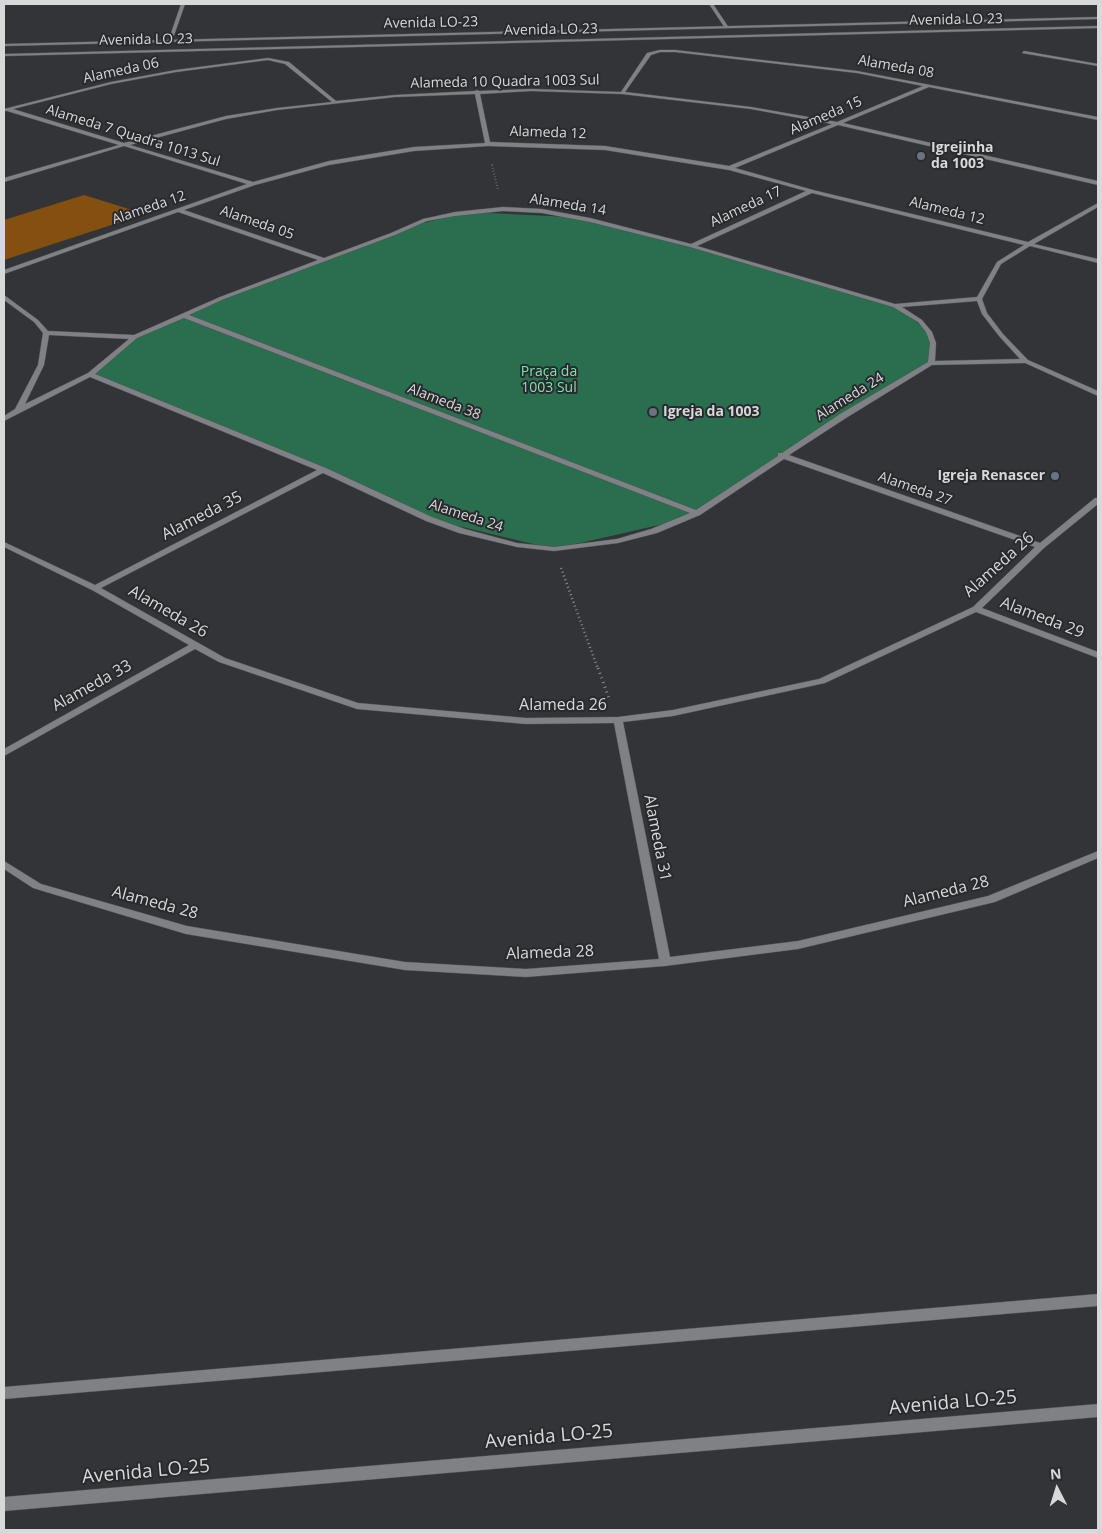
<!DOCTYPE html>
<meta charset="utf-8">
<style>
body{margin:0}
#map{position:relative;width:1102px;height:1534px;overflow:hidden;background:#333438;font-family:"Open Sans",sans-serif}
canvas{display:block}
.frame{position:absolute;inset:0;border:5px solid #d7d8da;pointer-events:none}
.north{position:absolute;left:1032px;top:1464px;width:50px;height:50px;-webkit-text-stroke:4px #292a2d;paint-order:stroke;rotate:355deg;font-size:14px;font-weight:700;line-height:20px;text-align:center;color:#d7d8da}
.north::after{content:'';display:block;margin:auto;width:18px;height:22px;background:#d7d8da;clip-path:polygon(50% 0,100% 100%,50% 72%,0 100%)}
</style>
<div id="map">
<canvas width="1102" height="1534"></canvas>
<div class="frame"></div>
<div class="north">N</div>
</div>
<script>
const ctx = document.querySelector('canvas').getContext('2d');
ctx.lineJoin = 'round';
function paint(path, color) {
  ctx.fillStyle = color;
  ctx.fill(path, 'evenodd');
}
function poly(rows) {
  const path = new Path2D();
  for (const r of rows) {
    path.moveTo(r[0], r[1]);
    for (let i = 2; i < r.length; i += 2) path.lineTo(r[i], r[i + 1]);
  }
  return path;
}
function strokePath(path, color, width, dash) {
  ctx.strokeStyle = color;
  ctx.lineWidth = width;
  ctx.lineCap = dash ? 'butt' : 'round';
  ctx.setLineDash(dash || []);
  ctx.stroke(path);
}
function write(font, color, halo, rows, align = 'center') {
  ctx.font = font + ' "Open Sans",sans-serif';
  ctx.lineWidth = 4;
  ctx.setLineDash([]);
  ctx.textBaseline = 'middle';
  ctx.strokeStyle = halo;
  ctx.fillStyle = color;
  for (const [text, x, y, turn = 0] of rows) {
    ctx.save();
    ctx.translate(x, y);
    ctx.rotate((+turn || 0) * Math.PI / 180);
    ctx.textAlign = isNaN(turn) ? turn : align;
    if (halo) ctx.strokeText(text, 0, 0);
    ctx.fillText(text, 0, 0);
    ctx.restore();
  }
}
const green = poly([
 [468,212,589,218,897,306,929,332,931,363,681,520,554,549,429,519,323,470,90,374,135,337,222,298,411,226]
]);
const building = poly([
 [84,195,145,214,4,260,4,220]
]);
const pathFar3 = poly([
 [492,164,493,166]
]);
const pathFar2 = poly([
 [492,165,498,190]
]);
const pathFar1 = poly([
 [561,568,598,669]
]);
const path = poly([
 [598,668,610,701]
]);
const minor = poly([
 [181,4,185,4,172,41,168,42,181,4],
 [709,4,713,4,729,28,725,28,709,4],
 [660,50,675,50,857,71,1098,117,1098,120,929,87,843,123,1098,181,1098,185,838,125,735,168,813,190,1028,242,1098,203,1098,207,1034,244,1098,259,1098,263,1030,246,1001,264,982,299,987,313,1003,334,1028,360,1098,391,1098,396,1025,363,932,365,846,418,789,455,1040,543,1095,498,1098,498,1098,504,1044,548,982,608,1098,652,1098,658,976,612,825,683,673,716,623,722,670,957,798,941,988,896,1098,851,1098,858,995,902,798,949,665,966,526,977,405,970,186,934,33,888,4,869,4,861,41,884,187,926,405,962,526,969,659,959,614,723,526,724,357,709,219,662,195,649,4,756,4,749,189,645,92,590,4,547,4,542,95,585,317,470,90,377,4,421,4,416,15,409,38,365,43,333,34,322,4,300,4,295,38,320,48,331,134,335,220,297,318,260,178,212,4,274,4,270,247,184,124,146,4,182,4,178,119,145,7,111,4,111,4,109,111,82,176,70,268,58,289,62,336,101,395,95,475,91,477,90,479,91,531,89,621,92,647,53,660,50],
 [660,52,675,52,857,73,923,86,837,122,751,107,625,92,651,55,660,52],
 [268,60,285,64,332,102,277,108,226,116,124,143,13,109,111,84,176,72,268,60],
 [531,91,622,94,751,109,832,124,729,166,605,146,490,142,480,94,531,91],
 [475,94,485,143,414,147,329,161,253,182,130,145,226,119,277,110,395,97,475,94],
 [488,146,605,150,729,170,806,191,691,244,590,218,542,209,503,207,455,212,423,219,391,233,324,258,184,210,255,185,329,165,414,151,488,146],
 [812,193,1024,245,997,262,977,297,895,304,697,246,812,193],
 [503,211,542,213,590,222,690,247,893,307,918,322,926,332,930,343,928,362,840,414,782,453,778,453,778,456,696,510,189,315,224,299,395,235,427,221,455,216,503,211],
 [977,301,982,314,999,336,1020,359,935,361,936,343,932,332,922,320,902,307,977,301],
 [184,318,690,513,651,529,617,539,554,547,517,543,465,529,432,517,326,468,95,374,137,338,184,318],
 [49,335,129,339,88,373,25,404,44,365,49,335],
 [784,459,1035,547,973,607,819,679,673,710,618,717,526,718,358,703,225,658,101,588,323,473,426,521,459,533,517,547,554,551,618,543,657,533,700,515,784,459],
 [1024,51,1098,64,1098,66,1022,53,1024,51]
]);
const tertiary = poly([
 [1098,17,1098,19,4,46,4,44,1098,17],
 [1098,26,1098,28,4,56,4,54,1098,26],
 [1098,1294,1098,1306,4,1399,4,1387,1098,1294],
 [1098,1404,1098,1417,4,1511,4,1497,1098,1404]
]);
const markers = [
 [921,156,5,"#6b7280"],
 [653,412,5,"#6b7280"],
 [1055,476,5,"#6b7280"]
];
const farStreetnames = [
 ["Avenida LO 23",956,20,-1],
 ["Avenida LO-23",431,23,-1],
 ["Avenida LO 23",551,30,-1],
 ["Avenida LO 23",146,40,-1],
 ["Alameda 08",896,67,10],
 ["Alameda 06",121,71,-12],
 ["Alameda 10 Quadra 1003 Sul",505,82,-1],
 ["Alameda 15",826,116,-23],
 ["Alameda 12",548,133,2],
 ["Alameda 7 Quadra 1013 Sul",133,136,17],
 ["Alameda 14",568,205,9],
 ["Alameda 17",746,207,-25],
 ["Alameda 12",149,208,-19],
 ["Alameda 12",947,211,14],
 ["Alameda 05",257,223,19],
 ["Alameda 24",850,397,-32],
 ["Alameda 38",444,402,21],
 ["Alameda 27",915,489,19],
 ["Alameda 24",466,516,18]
];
const farPoinames = [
 ["Igrejinha",931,148],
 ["da 1003",931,164],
 ["Igreja da 1003",663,412],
 ["Igreja Renascer",1045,476,"right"]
];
const farParknames = [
 ["Praça da",549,372],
 ["1003 Sul",549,388]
];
const streetNames = [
 ["Alameda 35",202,516,-27],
 ["Alameda 26",999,565,-42],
 ["Alameda 26",168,612,30],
 ["Alameda 29",1042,618,21],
 ["Alameda 33",92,686,-29],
 ["Alameda 26",563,705],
 ["Alameda 31",657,838,79],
 ["Alameda 28",946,892,-14],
 ["Alameda 28",155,903,15],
 ["Alameda 28",550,953,-2]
];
const nearStreetnames = [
 ["Avenida LO-25",953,1403,-5],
 ["Avenida LO-25",549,1437,-5],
 ["Avenida LO-25",146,1472,-5]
];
paint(green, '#296e4e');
paint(building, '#83500f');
strokePath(minor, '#505153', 1);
strokePath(tertiary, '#505153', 1);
strokePath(pathFar3, '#8b8c8f', 1, [0.5, 2]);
strokePath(pathFar2, '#8b8c8f', 2, [0.5, 2.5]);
strokePath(pathFar1, '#8b8c8f', 2.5, [1, 3]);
strokePath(path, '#8b8c8f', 3, [1, 4]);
paint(minor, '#808185');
paint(tertiary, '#808185');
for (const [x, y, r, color] of markers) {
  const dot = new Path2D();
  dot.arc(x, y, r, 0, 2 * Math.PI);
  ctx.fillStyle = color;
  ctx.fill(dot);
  strokePath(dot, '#292a2d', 2);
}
write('14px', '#d7d8da', '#292a2d', farStreetnames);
write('bold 14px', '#d7d8da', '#292a2d', farPoinames, 'left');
write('14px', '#78e8b0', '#292a2d', farParknames);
write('16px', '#d7d8da', '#292a2d', streetNames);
write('19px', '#d7d8da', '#292a2d', nearStreetnames);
</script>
